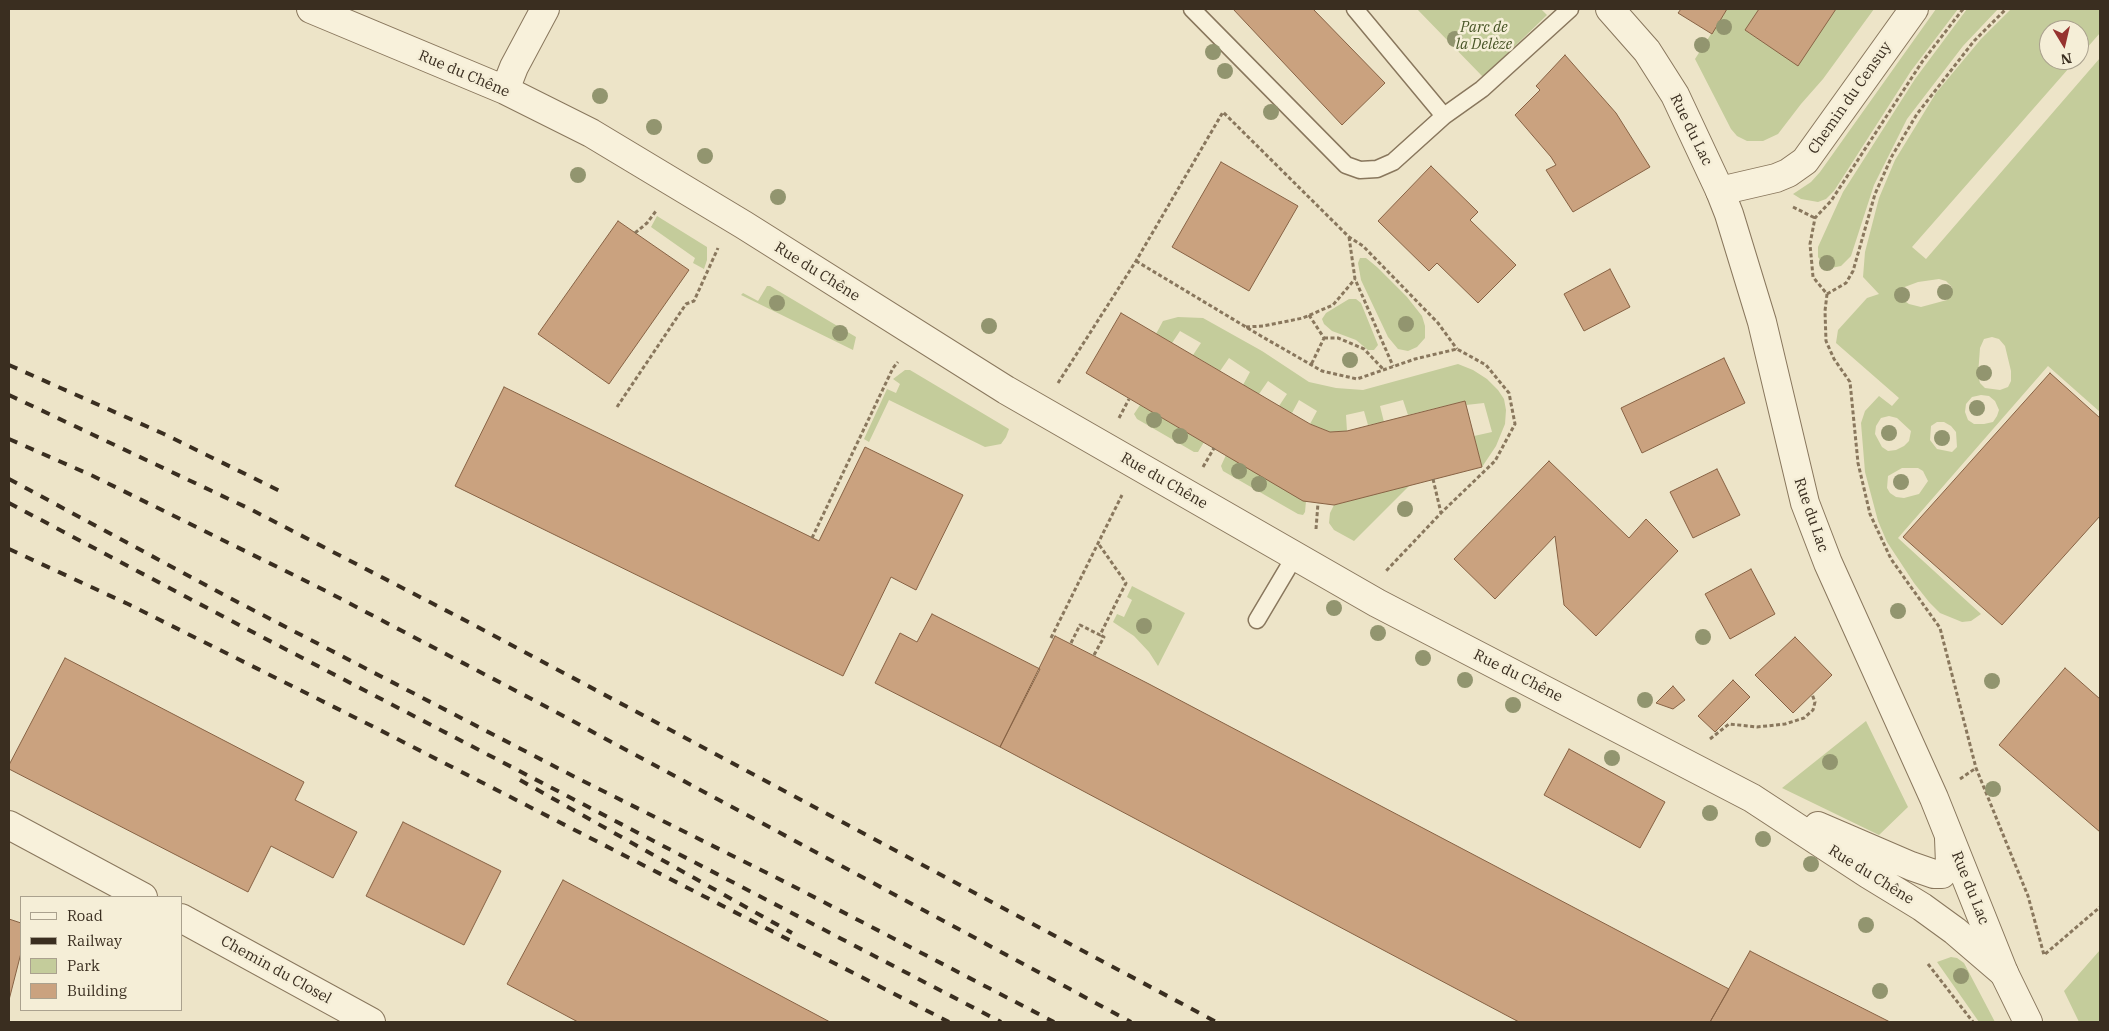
<!DOCTYPE html>
<meta charset="utf-8">
<style>
body{margin:0}
#map{position:relative;width:2109px;height:1031px;overflow:hidden;background:#ede4c8;font-family:"IBM Plex Serif",serif}
canvas{display:block}
.frame{position:absolute;inset:0;border:10px solid #3a2e20;pointer-events:none}
.legend{position:absolute;left:20px;top:896px;width:162px;height:115px;box-sizing:border-box;background:#f5eed7;border:1px solid #aaa18e;margin:0;padding:6px 9px;list-style:none;font-size:15px;color:#3a2e20}
.legend li{display:flex;align-items:center;gap:10px;height:25px}
.legend b{width:25px;border:1px solid #aaa18e}
.north{position:absolute;left:2039px;top:20px;width:50px;height:50px;box-sizing:border-box;background:#f5eed7;border:1px solid #aaa18e;border-radius:50%;rotate:171deg;font-size:14px;font-weight:700;line-height:20px;text-align:center;color:#3a2e20}
.north::after{content:'';display:block;margin:auto;width:18px;height:22px;background:#96332f;clip-path:polygon(50% 0,100% 100%,50% 72%,0 100%)}
</style>
<div id="map">
<canvas width="2109" height="1031"></canvas>
<div class="frame"></div>
<ul class="legend">
<li><b style="height:6px;background:#f8f1db"></b>Road</li>
<li><b style="height:6px;background:#3a2e20"></b>Railway</li>
<li><b style="height:14px;background:#c4cc9b"></b>Park</li>
<li><b style="height:14px;background:#caa27f"></b>Building</li>
</ul>
<div class="north">N</div>
</div>
<script>
const ctx = document.querySelector('canvas').getContext('2d');
ctx.lineJoin = 'round';
function paint(path, color) {
  ctx.fillStyle = color;
  ctx.fill(path, 'evenodd');
}
function poly(rows) {
  const path = new Path2D();
  for (const r of rows) {
    path.moveTo(r[0], r[1]);
    for (let i = 2; i < r.length; i += 2) path.lineTo(r[i], r[i + 1]);
  }
  return path;
}
function strokePath(path, color, width, dash) {
  ctx.strokeStyle = color;
  ctx.lineWidth = width;
  ctx.lineCap = dash ? 'butt' : 'round';
  ctx.setLineDash(dash || []);
  ctx.stroke(path);
}
function write(font, color, halo, rows, align = 'center') {
  ctx.font = font + ' "IBM Plex Serif",serif';
  ctx.lineWidth = 5;
  ctx.setLineDash([]);
  ctx.textBaseline = 'middle';
  ctx.strokeStyle = halo;
  ctx.fillStyle = color;
  for (const [text, x, y, turn = 0] of rows) {
    ctx.save();
    ctx.translate(x, y);
    ctx.rotate((+turn || 0) * Math.PI / 180);
    ctx.textAlign = isNaN(turn) ? turn : align;
    if (halo) ctx.strokeText(text, 0, 0);
    ctx.fillText(text, 0, 0);
    ctx.restore();
  }
}
const green = poly([
 [1417,9,1541,9,1547,15,1483,77],
 [1727,9,1759,9,1745,30,1798,65,1836,9,1874,9,1823,79,1801,104,1778,134,1763,141,1747,141,1737,136,1731,129,1695,59],
 [1936,9,1958,9,1911,71,1834,191,1826,199,1818,202,1801,199,1793,194,1811,182,1820,172],
 [1967,9,1998,9,1963,46,1907,119,1874,185,1851,256,1841,266,1831,268,1823,264,1818,257,1818,247,1843,192,1915,79],
 [2011,9,2100,9,2100,33,2079,57,2079,30,2049,30,2049,60,2076,60,1912,247,1926,259,2100,58,2100,412,2048,366,1898,538,1981,614,1971,621,1962,622,1940,613,1929,602,1914,583,1887,542,1878,521,1865,472,1861,423,1865,411,1879,396,1892,406,1899,398,1836,343,1838,330,1867,298,1879,294,1863,277,1865,252,1879,198,1895,160,1936,93,1981,39],
 [1939,279,1946,281,1952,287,1952,294,1947,300,1921,307,1909,304,1899,297,1898,292,1902,288,1918,282],
 [1992,337,1999,339,2005,346,2011,371,2011,381,2008,387,2000,390,1985,388,1980,383,1978,375,1980,348,1984,339],
 [1981,395,1989,396,1995,401,1999,410,1997,416,1993,422,1984,424,1974,424,1968,420,1965,412,1966,404,1972,397],
 [1889,416,1897,418,1911,431,1909,441,1904,446,1896,450,1888,451,1882,447,1875,434,1876,426,1881,418],
 [1937,422,1944,422,1951,426,1956,432,1957,447,1952,452,1937,449,1930,440,1931,426],
 [1902,468,1918,468,1923,471,1928,481,1919,494,1904,498,1896,497,1890,493,1887,488,1888,476],
 [657,216,707,247,707,260,704,269,693,263,695,258,651,227],
 [1360,258,1366,258,1377,267,1407,297,1422,316,1425,326,1425,338,1417,347,1408,351,1398,349,1388,337,1361,280,1358,263],
 [767,286,770,286,856,337,853,350,741,295,743,293,758,301],
 [1349,299,1356,299,1361,303,1378,345,1374,350,1368,350,1356,340,1332,331,1324,324,1322,319,1326,313],
 [1178,317,1203,318,1262,351,1309,382,1336,388,1363,390,1458,364,1473,370,1487,379,1498,390,1504,399,1506,410,1505,424,1496,446,1482,467,1474,436,1492,432,1484,403,1466,405,1465,401,1408,415,1403,400,1380,406,1384,422,1368,425,1364,411,1346,415,1347,431,1330,432,1310,424,1317,411,1299,400,1292,413,1279,406,1287,394,1268,381,1259,394,1243,385,1250,372,1229,358,1220,371,1193,355,1201,343,1180,331,1172,343,1156,334,1163,321],
 [905,370,910,370,1009,429,1006,437,1001,444,985,447,889,400,869,442,864,439,887,389,896,393,900,384,893,379],
 [1140,405,1204,442,1198,452,1194,452,1137,419,1134,414],
 [1226,455,1306,501,1305,512,1303,515,1298,514,1223,471,1221,466],
 [1410,485,1354,541,1334,530,1329,523,1330,513,1334,505],
 [1132,586,1185,613,1158,666,1149,652,1134,636,1113,622,1117,614,1124,617,1132,600,1127,597],
 [1866,721,1908,807,1879,835,1782,788],
 [2100,950,2100,1022,2079,1022,2064,991],
 [1951,957,1957,958,1964,963,1995,1022,1979,1022,1937,962]
]);
const building = poly([
 [1233,9,1313,9,1385,83,1342,125,1233,9],
 [1681,9,1727,9,1712,34,1678,13,1681,9],
 [1759,9,1836,9,1798,66,1745,30,1759,9],
 [1565,55,1616,113,1650,167,1573,212,1546,170,1556,165,1551,157,1515,115,1540,90,1536,86,1565,55],
 [1221,162,1298,206,1249,291,1172,247,1221,162],
 [1431,166,1478,212,1470,220,1516,265,1478,303,1437,263,1429,271,1378,221,1431,166],
 [618,221,689,270,609,384,538,334,618,221],
 [1610,269,1630,307,1584,331,1564,294,1610,269],
 [1121,313,1310,424,1330,432,1347,431,1465,401,1482,467,1334,505,1303,501,1086,373,1121,313],
 [1724,358,1745,403,1642,453,1621,408,1724,358],
 [2050,373,2100,418,2100,516,2002,625,1903,537,2050,373],
 [504,387,819,541,865,447,963,495,916,590,891,577,843,676,455,486,504,387],
 [1549,461,1629,538,1646,519,1678,551,1596,636,1564,605,1555,536,1495,599,1454,559,1549,461],
 [1717,469,1740,515,1693,538,1670,492,1717,469],
 [1751,569,1775,614,1730,639,1705,594,1751,569],
 [932,614,1040,669,1000,747,875,683,900,633,917,642,932,614],
 [1055,636,1149,684,1729,989,1710,1022,1519,1022,1000,747,1055,636],
 [1795,637,1832,675,1793,713,1755,675,1795,637],
 [65,658,304,782,295,800,357,832,333,878,271,846,248,892,9,769,9,765,65,658],
 [2065,668,2100,699,2100,832,1999,745,2065,668],
 [1733,680,1750,697,1715,732,1698,716,1733,680],
 [1673,686,1685,700,1673,709,1656,703,1673,686],
 [1569,749,1665,802,1640,848,1544,795,1569,749],
 [403,822,501,871,464,945,366,896,403,822],
 [563,880,830,1022,578,1022,507,984,563,880],
 [9,919,21,923,21,953,9,1000,9,919],
 [1750,951,1783,968,1890,1022,1710,1022,1750,951]
]);
const path = poly([
 [1963,9,1922,62,1831,201,1815,218,1810,244,1813,277,1827,294,1825,311,1826,341,1834,359,1850,382,1858,463,1870,514,1891,559,1940,628,1976,768,2028,896,2044,955,2100,907],
 [1793,207,1815,218],
 [635,233,647,223,656,211],
 [1349,237,1355,279,1393,366],
 [1136,261,1261,336,1322,371,1357,379,1415,359,1457,349,1486,365,1509,393,1515,424,1495,461,1441,513,1386,571],
 [1827,294,1846,283,1853,271,1875,194,1892,156,1917,114,1974,41,2006,9],
 [1309,315,1324,338,1311,365],
 [1246,327,1263,326,1303,318,1333,305,1355,279],
 [1324,338,1338,338,1364,349,1384,370],
 [1058,383,1136,261,1223,112,1349,237,1363,246,1438,323,1457,349],
 [617,407,686,304,694,301,718,248],
 [1119,418,1129,399],
 [1203,467,1214,448],
 [1433,479,1441,513],
 [1316,529,1318,503],
 [812,538,893,368,898,362],
 [1051,638,1122,495],
 [1071,643,1080,625,1100,635,1126,583,1098,543],
 [1094,655,1104,637,1100,635],
 [1710,739,1729,724,1757,727,1785,724,1804,718,1813,710,1815,702,1812,694],
 [1960,779,1976,768],
 [1928,964,1973,1022]
]);
const service = poly([
 [1192,9,1346,165,1360,170,1377,169,1393,162,1444,116],
 [1355,9,1444,116,1482,89,1570,9],
 [1257,620,1295,556]
]);
const minor = poly([
 [311,9,505,90,591,133,744,225,1006,390,1377,603,1752,798,1868,874,1922,907,1955,931,2004,973],
 [505,90,514,67,545,9],
 [1720,191,1776,178,1788,173,1805,161,1914,9],
 [9,825,143,897],
 [1818,826,1911,866,1934,874,1942,874,1950,864,1949,838],
 [181,918,371,1022]
]);
const tertiary = poly([
 [1610,9,1647,51,1675,95,1720,191,1729,214,1762,322,1805,503,1828,563,1934,798,2004,973,2028,1022]
]);
const rail = poly([
 [9,365,164,434,286,494],
 [9,395,252,510,476,626,1216,1022],
 [9,439,93,476,326,591,541,704,1131,1022],
 [9,479,226,596,575,777,789,884,1054,1022],
 [9,503,243,627,1001,1022],
 [9,549,128,604,372,726,949,1022],
 [520,780,792,933]
]);
const trees = [
 [1724,27],
 [1455,39],
 [1702,45],
 [1213,52],
 [1225,71],
 [600,96],
 [1271,112],
 [654,127],
 [705,156],
 [578,175],
 [778,197],
 [1827,263],
 [1945,292],
 [1902,295],
 [777,303],
 [1406,324],
 [989,326],
 [840,333],
 [1350,360],
 [1984,373],
 [1977,408],
 [1154,420],
 [1889,433],
 [1180,436],
 [1942,438],
 [1239,471],
 [1901,482],
 [1259,484],
 [1405,509],
 [1334,608],
 [1898,611],
 [1144,626],
 [1378,633],
 [1703,637],
 [1423,658],
 [1465,680],
 [1992,681],
 [1645,700],
 [1513,705],
 [1612,758],
 [1830,762],
 [1993,789],
 [1710,813],
 [1763,839],
 [1811,864],
 [1866,925],
 [1961,976],
 [1880,991]
];
const parkNames = [
 ["Parc de",1484,28],
 ["la Delèze",1484,45]
];
const streetNames = [
 ["Rue du Chêne",464,74,23],
 ["Chemin du Censuy",1850,98,-55],
 ["Rue du Lac",1691,130,64],
 ["Rue du Chêne",817,272,32],
 ["Rue du Chêne",1164,481,30],
 ["Rue du Lac",1811,515,71],
 ["Rue du Chêne",1518,676,27],
 ["Rue du Chêne",1871,875,32],
 ["Rue du Lac",1970,888,68],
 ["Chemin du Closel",276,970,29]
];
paint(green, '#c4cc9b');
paint(building, '#caa27f');
strokePath(building, '#876244', 1);
strokePath(service, '#89775d', 19);
strokePath(minor, '#89775d', 30);
strokePath(tertiary, '#89775d', 30);
strokePath(path, '#89775d', 3, [4, 2.5]);
strokePath(service, '#f8f1db', 16);
strokePath(minor, '#f8f1db', 28);
strokePath(tertiary, '#f8f1db', 28);
strokePath(rail, '#3a2e20', 4, [9, 9]);
ctx.fillStyle = '#92956f';
for (const [x, y] of trees) {
  ctx.beginPath();
  ctx.arc(x, y, 8, 0, 2 * Math.PI);
  ctx.fill();
}
write('italic 15px', '#485527', '#f5eed7', parkNames);
write('15px', '#3a2e20', '#f5eed7', streetNames);
</script>
